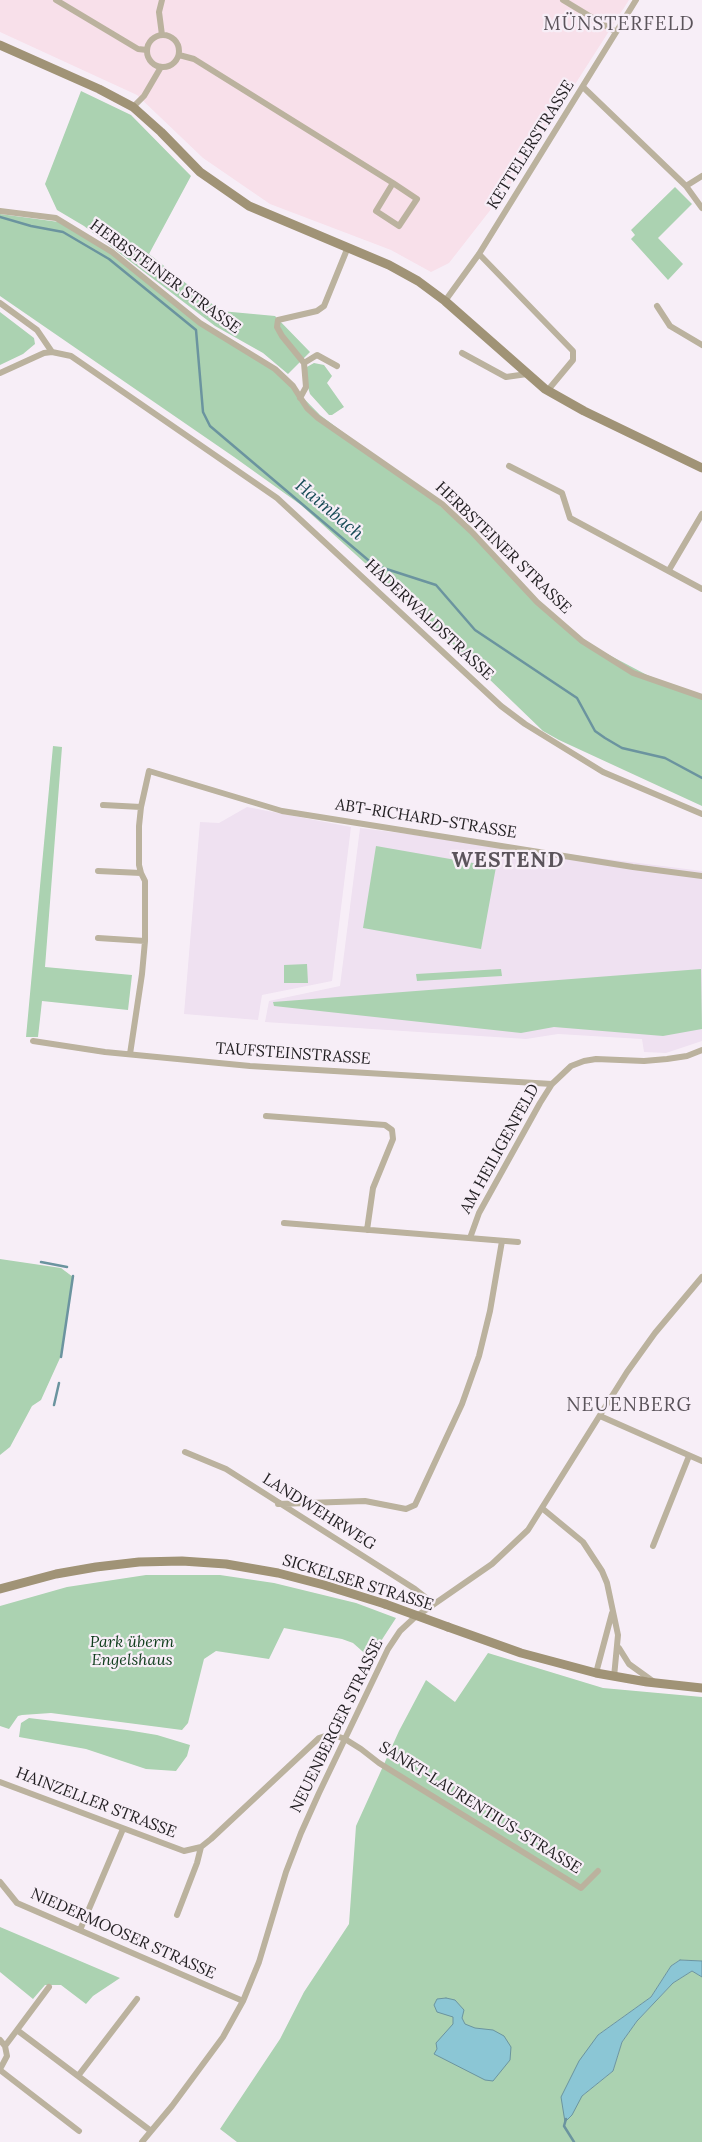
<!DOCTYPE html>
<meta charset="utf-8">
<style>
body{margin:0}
canvas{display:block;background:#f7eef7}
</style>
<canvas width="702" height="2142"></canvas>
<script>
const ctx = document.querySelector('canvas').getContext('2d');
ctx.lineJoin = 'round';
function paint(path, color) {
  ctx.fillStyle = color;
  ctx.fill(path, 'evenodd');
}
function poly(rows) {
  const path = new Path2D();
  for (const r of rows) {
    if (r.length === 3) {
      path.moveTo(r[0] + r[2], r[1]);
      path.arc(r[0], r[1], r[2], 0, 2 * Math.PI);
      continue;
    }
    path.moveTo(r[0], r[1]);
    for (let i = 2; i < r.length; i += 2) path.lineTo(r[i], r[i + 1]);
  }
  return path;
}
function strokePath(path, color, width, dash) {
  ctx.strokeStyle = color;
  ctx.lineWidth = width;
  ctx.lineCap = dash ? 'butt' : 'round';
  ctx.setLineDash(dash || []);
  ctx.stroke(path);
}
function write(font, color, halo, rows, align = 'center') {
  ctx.font = font + ' Lora,serif';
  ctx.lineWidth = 4.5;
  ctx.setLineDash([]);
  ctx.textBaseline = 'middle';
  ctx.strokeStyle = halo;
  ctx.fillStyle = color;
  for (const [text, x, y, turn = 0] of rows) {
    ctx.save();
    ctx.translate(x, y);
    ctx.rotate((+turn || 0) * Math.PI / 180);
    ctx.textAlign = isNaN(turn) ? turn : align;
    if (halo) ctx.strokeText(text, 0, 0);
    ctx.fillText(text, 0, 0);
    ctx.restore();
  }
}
const commercial = poly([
 [0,0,629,0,513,181,449,263,431,272,391,250,270,204,203,158,137,95,0,32]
]);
const built = poly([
 [247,807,351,827,332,981,262,995,258,1020,184,1014,200,822,219,823],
 [360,828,702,871,702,1041,666,1053,644,1052,642,1039,558,1034,526,1039,265,1022,269,1001,340,986]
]);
const green = poly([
 [81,91,131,115,191,176,149,254,221,311,275,316,310,352,288,374,263,353,215,326,84,226,57,210,45,184],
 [675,187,692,204,658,238,683,264,668,280,631,239,635,235,631,230],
 [0,214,59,222,113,253,180,307,280,374,320,415,431,498,507,566,550,613,594,647,647,675,702,698,702,806,559,740,543,731,430,622,301,505,234,457,0,296],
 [0,312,34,338,35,344,23,354,0,365],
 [314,363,324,365,332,376,327,383,344,407,332,415,329,415,310,394,306,381,305,368],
 [53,746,62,747,45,967,132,975,128,1010,42,1001,38,1037,26,1037],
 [376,846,496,867,481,949,363,928],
 [307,964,308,983,284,983,284,965],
 [501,969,502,976,417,981,416,974],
 [701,969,702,1029,663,1036,554,1027,521,1033,274,1006,273,1002],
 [0,1259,61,1268,73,1277,60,1358,41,1400,32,1406,10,1447,0,1455],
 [146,1575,220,1575,274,1583,356,1603,396,1618,370,1658,353,1643,342,1639,284,1628,269,1659,216,1651,204,1659,188,1723,182,1730,51,1713,22,1715,18,1716,9,1729,0,1726,0,1606,67,1587],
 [488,1653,603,1688,702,1697,702,1961,680,1960,671,1966,651,1997,598,2035,582,2096,613,2071,622,2042,637,2021,673,1983,692,1971,702,1977,702,2142,237,2142,220,2129,280,2039,304,1992,349,1924,356,1826,399,1731,426,1680,455,1702],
 [29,1718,127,1730,157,1735,190,1745,187,1756,176,1771,146,1769,86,1749,19,1737,21,1723],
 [0,1927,120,1978,93,1996,86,2004,61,1985,45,1985,33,1999,0,1972]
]);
const water = poly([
 [680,1960,702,1961,702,1977,692,1971,673,1983,637,2021,622,2042,613,2071,582,2096,572,2115,565,2122,561,2097,579,2061,598,2035,651,1997,671,1966,680,1960],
 [446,1998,455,2000,464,2010,462,2018,465,2024,475,2028,493,2030,504,2036,511,2047,510,2060,493,2081,485,2080,434,2054,437,2049,436,2043,453,2024,453,2017,437,2012,434,2005,437,1999,446,1998]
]);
const stream = poly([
 [0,217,31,226,63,232,109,259,196,330,203,412,210,426,374,565,436,585,475,630,577,698,595,731,605,738,622,748,665,758,702,778],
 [41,1262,67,1267],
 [61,1357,73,1276],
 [54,1405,59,1383],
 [566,2119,564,2126,574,2142]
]);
const street = poly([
 [56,0,138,49,147,50],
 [563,0,616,32],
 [162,35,159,12,162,0],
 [163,51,16],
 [179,55,194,59,393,183,417,199,399,226,376,211,393,183],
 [583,87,686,186,702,176],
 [133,107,144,96,161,67],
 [686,186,702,208],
 [0,211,56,218,112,252,200,323,275,369,293,386,307,408,318,418,442,504,471,531,537,602,582,641,633,673,702,697],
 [479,254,573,351,573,360,548,390],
 [445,301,479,254,636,0],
 [0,303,37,330,52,352],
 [657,306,670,326,702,345],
 [462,353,506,377,527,374],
 [304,363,317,355,337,366],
 [0,373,44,353,52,352,71,356,277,498,501,706,525,724,603,772,702,814],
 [300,398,306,387,304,363,282,336,277,327,278,320,317,311,324,306,348,247],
 [509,466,562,493,570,518,702,589],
 [669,570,702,514],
 [103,805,141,807],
 [98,871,141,873],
 [98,938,145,941],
 [33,1041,105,1052,250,1066,552,1084],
 [130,1054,142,974,145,941,145,881,141,873,139,865,139,826,141,807,149,771,282,811,633,867,702,876],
 [266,1116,385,1125,392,1130,393,1139,373,1188,367,1230],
 [284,1223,518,1242],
 [470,1238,479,1213,540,1103,552,1084,571,1066,584,1061,596,1059,644,1061,667,1059,687,1056,702,1050],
 [600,1416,702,1461],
 [185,1452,226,1469,415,1589,434,1604],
 [278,1504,365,1501,406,1509,415,1505,462,1404,479,1356,490,1311,502,1241],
 [543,1509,583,1542,602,1571,607,1583,618,1635,614,1677],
 [653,1546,689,1456],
 [619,1648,629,1664,654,1682],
 [596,1673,612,1613],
 [0,1782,184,1851,201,1847,211,1839,319,1738,331,1734,345,1739,361,1749,379,1763,581,1888,598,1871],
 [0,1882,17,1903,243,2001],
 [177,1915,197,1863,201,1847],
 [80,1930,123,1829],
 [17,2030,49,1987],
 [0,2040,5,2046,7,2056,0,2069],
 [5,2046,17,2030,151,2131],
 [0,2070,79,2131],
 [78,2076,137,1999],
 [142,2142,172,2106,223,2037,243,2001,259,1962,286,1872,301,1833,319,1793,388,1649,400,1631,414,1618,492,1564,528,1530,627,1372,655,1333,702,1277]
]);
const secondary = poly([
 [0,45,99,89,133,107,161,132,200,172,249,206,389,265,418,281,445,301,545,389,584,411,702,468],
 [0,1589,56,1574,96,1567,139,1562,182,1561,226,1564,278,1573,324,1585,385,1604],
 [448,1627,521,1653,596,1673,647,1682,702,1688]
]);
const secondaryBridge = poly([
 [385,1604,448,1627]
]);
const streetNames = [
 ["KETTELERSTRASSE",531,145,-58],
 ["HERBSTEINER STRASSE",165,277,36],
 ["HERBSTEINER STRASSE",503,548,44],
 ["HADERWALDSTRASSE",429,620,43],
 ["ABT-RICHARD-STRASSE",426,819,9],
 ["TAUFSTEINSTRASSE",293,1054,4],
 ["AM HEILIGENFELD",500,1149,-61],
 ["LANDWEHRWEG",319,1512,32],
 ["SICKELSER STRASSE",358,1583,17],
 ["NEUENBERGER STRASSE",337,1726,-64],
 ["HAINZELLER STRASSE",96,1803,21],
 ["SANKT-LAURENTIUS-STRASSE",480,1808,32],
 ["NIEDERMOOSER STRASSE",123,1934,24]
];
const parkNames = [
 ["Park überm",132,1642],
 ["Engelshaus",132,1660]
];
const waterNames = [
 ["Haimbach",329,510,40]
];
const quarterNames = [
 ["MÜNSTERFELD",619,25],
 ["NEUENBERG",629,1406]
];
const districtNames = [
 ["WESTEND",508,861]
];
paint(commercial, '#f8e0ea');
paint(built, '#efe1f1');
paint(green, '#abd2b1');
paint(water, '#8bc6d5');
strokePath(water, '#6b949f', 1);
strokePath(stream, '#6b949f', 2.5);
strokePath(street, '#bbb29e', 6);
strokePath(secondary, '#a09376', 9);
strokePath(secondaryBridge, '#a09376', 9);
write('16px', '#211e21', '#f7eef7', streetNames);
write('italic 16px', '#0e3c1b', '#f7eef7', parkNames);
write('italic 18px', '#164a55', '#f7eef7', waterNames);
ctx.letterSpacing = '1px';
write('19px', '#5b545b', '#f7eef7', quarterNames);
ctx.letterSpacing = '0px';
ctx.letterSpacing = '1px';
write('bold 21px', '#5b545b', '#f7eef7', districtNames);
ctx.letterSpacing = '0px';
</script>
